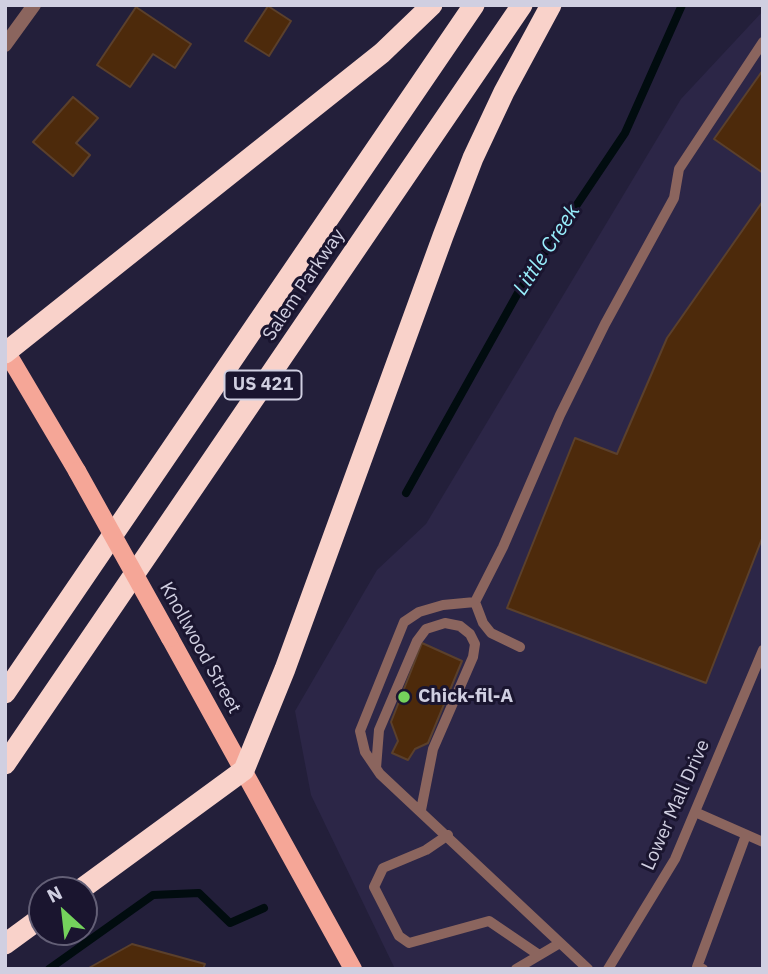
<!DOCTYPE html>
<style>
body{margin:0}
#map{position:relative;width:768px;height:974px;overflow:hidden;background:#231f3a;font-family:"IBM Plex Sans",sans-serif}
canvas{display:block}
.frame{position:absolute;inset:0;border:7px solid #d0cfe1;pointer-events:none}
.north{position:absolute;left:28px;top:876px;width:70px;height:70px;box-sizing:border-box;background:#1a152f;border:2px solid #635f76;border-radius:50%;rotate:333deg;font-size:19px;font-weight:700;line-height:28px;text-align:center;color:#d0cfe1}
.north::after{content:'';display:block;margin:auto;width:24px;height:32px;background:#74d25c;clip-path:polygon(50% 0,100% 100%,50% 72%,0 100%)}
</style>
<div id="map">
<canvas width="768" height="974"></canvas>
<div class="frame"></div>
<div class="north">N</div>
</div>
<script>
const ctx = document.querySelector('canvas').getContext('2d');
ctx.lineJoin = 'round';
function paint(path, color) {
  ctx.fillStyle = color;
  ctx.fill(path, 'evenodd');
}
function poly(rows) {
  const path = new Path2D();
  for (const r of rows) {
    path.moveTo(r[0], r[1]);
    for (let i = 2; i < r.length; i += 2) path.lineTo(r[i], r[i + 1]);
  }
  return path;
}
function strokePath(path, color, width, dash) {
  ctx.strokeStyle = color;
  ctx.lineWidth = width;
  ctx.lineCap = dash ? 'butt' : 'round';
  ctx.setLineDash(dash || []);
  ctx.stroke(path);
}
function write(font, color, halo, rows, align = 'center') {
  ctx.font = font + ' "IBM Plex Sans",sans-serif';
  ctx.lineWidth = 6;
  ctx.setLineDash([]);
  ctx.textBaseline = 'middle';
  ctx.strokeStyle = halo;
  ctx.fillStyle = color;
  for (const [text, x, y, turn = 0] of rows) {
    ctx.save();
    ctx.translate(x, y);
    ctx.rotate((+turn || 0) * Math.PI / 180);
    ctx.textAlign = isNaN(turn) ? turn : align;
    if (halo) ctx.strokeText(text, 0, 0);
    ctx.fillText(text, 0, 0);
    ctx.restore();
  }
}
const built = poly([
 [763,11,763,969,395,969,311,795,295,711,377,570,426,524,681,99]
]);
const stream = poly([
 [406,493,519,291,625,133,682,5],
 [49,969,153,895,199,893,230,923,264,908]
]);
const building = poly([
 [268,6,291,21,269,56,245,41,268,6],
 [136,7,191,44,175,68,153,54,130,87,97,65,136,7],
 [763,70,763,173,714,139,763,70],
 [73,97,98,118,76,143,90,155,73,176,33,142,73,97],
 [763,201,763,536,706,683,507,608,575,438,617,454,667,338,763,201],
 [422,643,462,661,428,743,415,749,408,760,392,753,398,741,391,722,422,643],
 [132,944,205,964,203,969,87,969,132,944]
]);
const lane = poly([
 [475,602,443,605,419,612,404,622,360,731,365,752,380,774,588,969],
 [520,647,491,633,483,623,475,602,503,547,560,415,605,324,674,198,679,169,763,42],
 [376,768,379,730,417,641,426,629,445,623,460,626,470,634,475,644,473,657,433,749,421,810],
 [695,812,763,842],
 [448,835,426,850,383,868,374,887,399,936,409,943,489,921,539,955],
 [516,969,560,943],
 [608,969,675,859,763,650],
 [703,969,697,967,746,835]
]);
const street = poly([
 [5,45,34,5]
]);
const primary = poly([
 [6,351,77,471],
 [170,638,353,969]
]);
const highway = poly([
 [5,353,382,53,432,5],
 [5,693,474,5],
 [5,764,522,5],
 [80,890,244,770,285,669,443,236,473,158,504,92,551,5],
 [5,944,42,917]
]);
const primaryBridge = poly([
 [77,471,170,638]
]);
const markers = [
 [404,697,7,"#74d25c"]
];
const shields = [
 [263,385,77]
];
const shieldNames = [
 ["US 421",263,385]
];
const streetNames = [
 ["Salem Parkway",304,285,-56],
 ["Knollwood Street",200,648,61],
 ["Lower Mall Drive",676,805,-66]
];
const poiNames = [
 ["Chick-fil-A",418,697]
];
const waterNames = [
 ["Little Creek",547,250,-57]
];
paint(built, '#2c2647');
strokePath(stream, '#010c0f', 8);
paint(building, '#4d2a0b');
strokePath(building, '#5b402c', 2);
strokePath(lane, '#8b655e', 10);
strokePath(street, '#8b655e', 14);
strokePath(primary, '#f5a697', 18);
strokePath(highway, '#f9d2ca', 21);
strokePath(primaryBridge, '#f5a697', 18);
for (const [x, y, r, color] of markers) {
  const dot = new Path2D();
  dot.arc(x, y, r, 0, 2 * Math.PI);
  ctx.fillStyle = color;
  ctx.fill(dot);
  strokePath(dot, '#1a152f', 2.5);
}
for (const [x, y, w] of shields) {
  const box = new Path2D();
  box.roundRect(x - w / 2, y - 14.5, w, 29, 5);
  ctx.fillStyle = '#1a152f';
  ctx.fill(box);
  strokePath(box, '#d0cfe1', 2);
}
write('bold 18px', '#d0cfe1', null, shieldNames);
write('19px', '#d0cfe1', '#1a152f', streetNames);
write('bold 19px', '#d0cfe1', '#1a152f', poiNames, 'left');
write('italic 21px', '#99f0fd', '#1a152f', waterNames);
</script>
